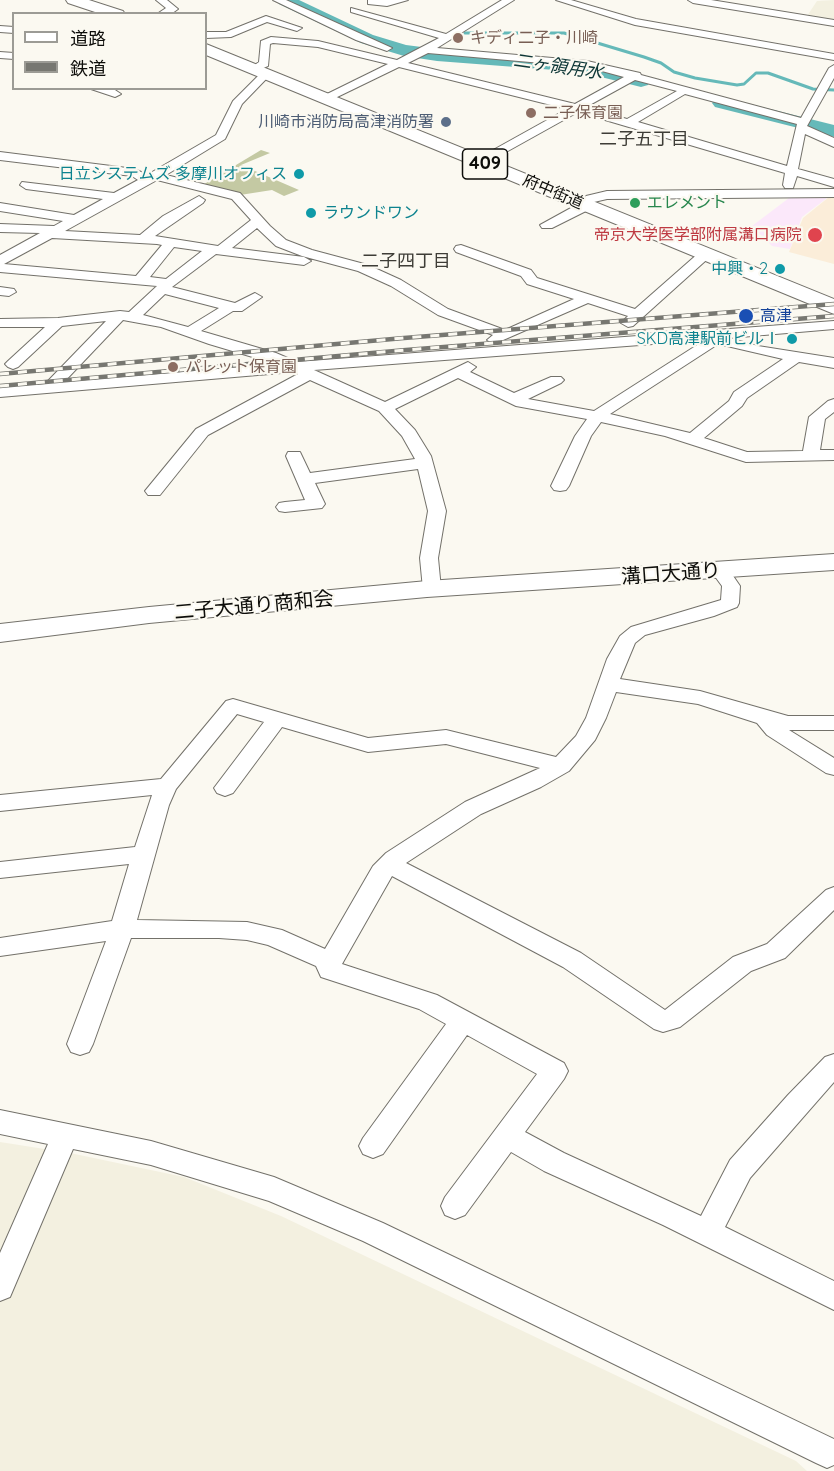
<!DOCTYPE html>
<meta charset="utf-8">
<style>
body{margin:0}
#map{position:relative;width:834px;height:1471px;overflow:hidden;background:#fbf9f1;font-family:Quicksand,"Noto Sans JP",sans-serif}
canvas{display:block}
.legend{position:absolute;left:12px;top:12px;width:195px;height:78px;box-sizing:border-box;background:#fbf9f1;border:2px solid #9c9b95;margin:0;padding:8px 10px;list-style:none;font-size:18px;color:#0d0d0a}
.legend li{display:flex;align-items:center;gap:12px;height:30px}
.legend b{width:30px;border:2px solid #9c9b95}
</style>
<div id="map">
<canvas width="834" height="1471"></canvas>
<ul class="legend">
<li><b style="height:8px;background:#fff"></b>道路</li>
<li><b style="height:8px;background:#777771"></b>鉄道</li>
</ul>
</div>
<script>
const ctx = document.querySelector('canvas').getContext('2d');
ctx.lineJoin = 'round';
function paint(path, color) {
  ctx.fillStyle = color;
  ctx.fill(path, 'evenodd');
}
function poly(rows) {
  const path = new Path2D();
  for (const r of rows) {
    path.moveTo(r[0], r[1]);
    for (let i = 2; i < r.length; i += 2) path.lineTo(r[i], r[i + 1]);
  }
  return path;
}
function strokePath(path, color, width, dash) {
  ctx.strokeStyle = color;
  ctx.lineWidth = width;
  ctx.lineCap = dash ? 'butt' : 'round';
  ctx.setLineDash(dash || []);
  ctx.stroke(path);
}
function write(font, color, halo, rows, align = 'center') {
  ctx.font = font + ' Quicksand,"Noto Sans JP",sans-serif';
  ctx.lineWidth = 4.5;
  ctx.setLineDash([]);
  ctx.textBaseline = 'middle';
  ctx.strokeStyle = halo;
  ctx.fillStyle = color;
  for (const [text, x, y, turn = 0] of rows) {
    ctx.save();
    ctx.translate(x, y);
    ctx.rotate((+turn || 0) * Math.PI / 180);
    ctx.textAlign = isNaN(turn) ? turn : align;
    if (halo) ctx.strokeText(text, 0, 0);
    ctx.fillText(text, 0, 0);
    ctx.restore();
  }
}
const built = poly([
 [834,0,834,21,807,16,817,1],
 [0,1142,70,1153,184,1177,281,1216,796,1461,807,1471,0,1471]
]);
const education = poly([
 [789,198,827,198,802,217,790,249,772,246,752,226]
]);
const medical = poly([
 [829,197,834,197,834,264,789,252,803,218]
]);
const green = poly([
 [261,150,270,153,241,165,299,190,284,196,272,190,240,195,201,186]
]);
const stream = poly([
 [465,33,564,33,644,57,661,63,674,72,695,78,737,85,744,84,756,73,768,73,813,89,834,90]
]);
const river = poly([
 [276,0,299,0,373,35,406,45,437,49,581,60,648,77,651,81,648,85,641,87,581,72,437,61,404,56,361,43,279,4,276,0],
 [722,97,834,125,834,137,715,107,712,103,715,99,722,97]
]);
const street = poly([
 [156,0,167,0,178,9,171,14,157,14,166,8,156,0],
 [273,0,286,0,392,48,387,51,356,40,273,0],
 [368,0,408,0,387,6,368,4,368,0],
 [502,0,514,0,437,48,587,61,640,73,641,75,801,118,829,68,834,65,834,78,807,126,834,138,834,147,805,134,798,169,834,179,834,187,797,176,793,188,785,188,783,185,785,173,578,112,481,166,475,162,477,159,567,109,399,67,331,100,323,100,323,96,388,64,318,47,273,43,270,44,268,66,254,72,249,69,259,62,261,41,271,37,318,41,397,60,439,38,351,12,351,8,446,34,502,0],
 [428,53,587,67,624,77,575,104,408,63,428,53],
 [635,80,677,91,627,119,586,107,635,80],
 [685,94,797,124,787,166,638,122,685,94],
 [556,0,571,0,636,19,834,54,834,60,635,25,556,0],
 [688,0,711,0,834,20,834,26,693,3,688,0],
 [266,16,302,28,297,31,267,22,231,37,206,38,206,32,226,32,266,16],
 [0,26,14,27,14,33,0,32,0,26],
 [0,52,14,53,14,59,0,58,0,52],
 [266,71,271,74,242,104,225,139,166,175,240,193,270,226,286,240,312,250,368,265,401,280,448,309,505,330,574,299,527,284,521,276,456,252,454,249,456,246,461,245,531,270,537,278,635,309,701,251,706,250,713,254,633,326,628,327,621,323,628,316,588,303,494,344,487,340,493,335,438,315,391,286,358,271,302,256,276,246,257,228,232,248,304,257,311,261,304,265,216,254,172,287,235,303,255,293,262,297,242,311,233,311,201,331,276,353,297,362,834,321,834,329,729,338,758,346,834,358,834,368,799,362,747,398,742,406,704,438,747,452,803,451,809,417,828,401,834,399,834,412,825,419,820,450,834,450,834,460,746,462,665,436,601,422,591,436,569,486,566,490,560,491,554,490,551,486,575,436,587,419,516,406,458,378,395,409,415,430,431,456,446,511,438,558,441,589,439,593,432,595,425,593,423,589,420,558,428,511,418,469,315,483,325,504,322,508,285,512,279,511,276,507,279,503,285,502,305,500,286,456,288,452,300,452,310,473,415,459,402,436,379,411,310,380,208,435,160,495,148,495,145,491,196,429,298,374,293,372,0,397,0,387,45,384,106,321,62,326,18,367,13,369,8,367,5,364,8,361,45,327,0,327,0,319,58,318,120,311,129,312,157,286,0,272,0,255,40,233,0,232,0,224,54,226,63,221,0,211,0,203,74,215,103,199,26,189,20,185,22,182,114,193,138,180,132,176,0,160,0,152,135,169,147,175,216,135,233,101,262,72,266,71],
 [157,180,232,199,251,220,218,246,155,236,203,203,205,200,199,196,163,216,140,235,65,231,157,180],
 [52,238,157,244,162,245,136,276,4,264,52,238],
 [174,247,202,251,166,279,150,277,174,247],
 [165,294,219,308,188,327,143,315,165,294],
 [123,320,161,327,209,344,276,364,64,382,123,320],
 [705,340,594,411,528,399,561,383,564,380,561,377,551,377,514,393,470,372,476,367,468,362,385,402,314,370,705,340],
 [715,346,727,346,783,359,734,392,729,401,690,433,610,414,715,346],
 [88,88,112,88,121,94,115,97,88,88],
 [834,189,834,197,607,199,594,202,590,209,552,228,542,228,540,225,580,203,586,196,607,191,834,189],
 [0,287,14,289,16,292,9,296,0,295,0,287],
 [720,565,727,567,740,586,739,603,737,607,714,616,645,635,635,643,620,679,700,691,788,716,834,716,834,730,789,730,834,758,834,775,826,773,767,735,757,723,698,704,616,692,606,718,595,740,569,771,541,787,481,814,406,863,581,953,665,1010,733,957,767,944,826,890,834,887,834,910,785,958,751,971,680,1027,663,1032,654,1029,563,967,392,876,342,964,437,995,564,1063,568,1071,564,1079,525,1132,564,1153,701,1216,730,1160,788,1095,825,1057,834,1054,834,1082,750,1178,725,1227,834,1281,834,1310,663,1225,544,1171,511,1152,465,1215,455,1219,445,1215,441,1206,445,1197,537,1074,467,1035,383,1154,373,1158,363,1154,359,1146,363,1138,446,1024,419,1009,321,977,316,966,268,945,247,940,219,938,131,938,93,1044,89,1052,80,1055,71,1052,67,1044,106,941,0,956,0,938,112,921,129,864,0,878,0,862,135,847,152,795,0,811,0,795,161,779,226,701,233,699,368,738,446,730,556,757,576,736,586,718,607,659,620,636,631,627,721,600,722,586,711,571,713,567,720,565],
 [237,714,264,722,214,788,217,793,225,796,233,793,282,727,368,752,446,744,540,768,465,802,386,853,373,866,325,949,282,930,247,922,137,920,169,805,176,789,237,714],
 [0,1110,151,1141,274,1177,383,1223,834,1439,834,1465,827,1468,816,1463,363,1241,269,1201,151,1165,73,1149,10,1297,0,1301,0,1253,48,1144,0,1134,0,1110]
]);
const secondary = poly([
 [834,554,834,570,427,597,149,623,0,642,0,624,149,607,427,581,834,554]
]);
const highway = poly([
 [66,0,89,0,123,11,125,14,101,14,68,3,66,0],
 [206,44,834,299,834,314,206,55,206,44]
]);
const rail = poly([
 [0,374,404,338,834,304],
 [0,386,406,350,834,316]
]);
const markers = [
 [458,38,6,"#8d6e63"],
 [531,113,6,"#8d6e63"],
 [446,122,6,"#5c6f8a"],
 [299,174,6,"#0f9aa8"],
 [635,203,6,"#2e9e5b"],
 [311,213,6,"#0f9aa8"],
 [815,235,8,"#e0444e"],
 [780,269,6,"#0f9aa8"],
 [746,316,8,"#1a4fb4"],
 [792,339,6,"#0f9aa8"],
 [173,367,6,"#8d6e63"]
];
const farEducationnames = [
 ["キディ二子・川崎",470,38],
 ["二子保育園",543,113],
 ["パレット保育園",185,367]
];
const farServicenames = [
 ["川崎市消防局高津消防署",434,122]
];
const farCulturenames = [
 ["日立システムズ 多摩川オフィス",287,174],
 ["ラウンドワン",323,213,"left"],
 ["中興・2",768,269],
 ["SKD高津駅前ビルⅠ",780,339]
];
const farStreetnames = [
 ["府中街道",553,192,23]
];
const farLeisurenames = [
 ["エレメント",647,203]
];
const farHealthnames = [
 ["帝京大学医学部附属溝口病院",802,235]
];
const farTransitnames = [
 ["高津",760,316]
];
const farWaternames = [
 ["二ヶ領用水",558,67,8]
];
const farNeighbourhoodnames = [
 ["二子五丁目",644,140],
 ["二子四丁目",406,262]
];
const shields = [
 [485,164,45]
];
const shieldNames = [
 ["409",485,164]
];
const streetNames = [
 ["溝口大通り",671,574,-4],
 ["二子大通り商和会",254,606,-5]
];
paint(built, '#f3f0e0');
paint(education, '#fbe8fa');
paint(medical, '#fbedd9');
paint(green, '#c4c9a3');
strokePath(stream, '#65b9b9', 3);
paint(river, '#65b9b9');
strokePath(street, '#73716a', 2);
strokePath(secondary, '#73716a', 2);
strokePath(highway, '#73716a', 2);
paint(street, '#fff');
paint(secondary, '#fff');
paint(highway, '#fff');
strokePath(rail, '#777771', 4.5);
strokePath(rail, '#fbf9f1', 3, [9]);
for (const [x, y, r, color] of markers) {
  const dot = new Path2D();
  dot.arc(x, y, r, 0, 2 * Math.PI);
  ctx.fillStyle = color;
  ctx.fill(dot);
  strokePath(dot, '#fbf9f1', 2);
}
write('16px', '#785e54', '#fbf9f1', farEducationnames, 'left');
write('16px', '#4e5e75', '#fbf9f1', farServicenames, 'right');
write('16px', '#0d838f', '#fbf9f1', farCulturenames, 'right');
write('16px', '#0d0d0a', '#fbf9f1', farStreetnames);
write('16px', '#27864d', '#fbf9f1', farLeisurenames, 'left');
write('16px', '#be3a42', '#fbf9f1', farHealthnames, 'right');
write('16px', '#164399', '#fbf9f1', farTransitnames, 'left');
write('italic 18px', '#0e3737', '#fbf9f1', farWaternames);
write('18px', '#3e3d37', '#fbf9f1', farNeighbourhoodnames);
for (const [x, y, w] of shields) {
  const box = new Path2D();
  box.roundRect(x - w / 2, y - 15, w, 30, 4.5);
  ctx.fillStyle = '#fbf9f1';
  ctx.fill(box);
  strokePath(box, '#0d0d0a', 1.5);
}
write('bold 18px', '#0d0d0a', null, shieldNames);
write('20px', '#0d0d0a', '#fbf9f1', streetNames);
</script>
